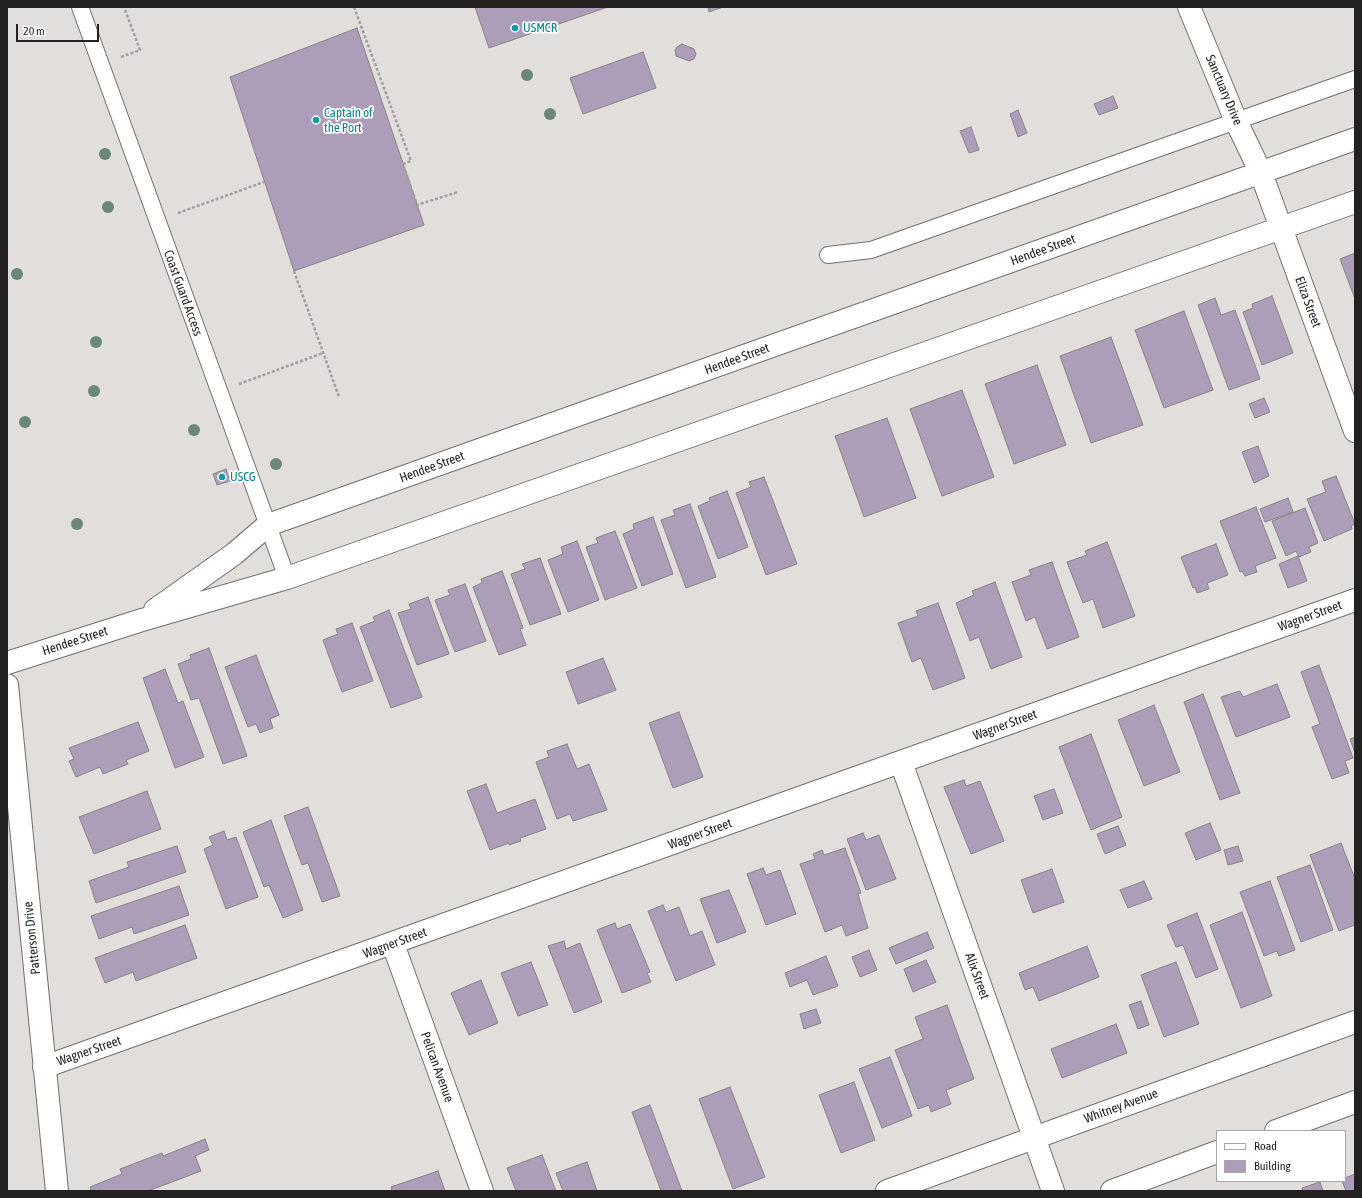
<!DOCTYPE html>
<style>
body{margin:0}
#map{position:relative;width:1362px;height:1198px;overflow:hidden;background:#e1dedc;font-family:"Asap Condensed",sans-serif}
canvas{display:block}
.frame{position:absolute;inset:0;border:8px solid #232221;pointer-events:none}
.legend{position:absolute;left:1216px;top:1130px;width:130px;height:52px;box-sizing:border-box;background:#fff;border:1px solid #a7a7a6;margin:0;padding:5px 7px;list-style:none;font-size:12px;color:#232221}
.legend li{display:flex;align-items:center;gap:8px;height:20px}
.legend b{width:20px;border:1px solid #a7a7a6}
.scale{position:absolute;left:16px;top:24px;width:83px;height:18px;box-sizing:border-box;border:2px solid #232221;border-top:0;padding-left:5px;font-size:12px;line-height:14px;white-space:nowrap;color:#232221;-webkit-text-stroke:3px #fff;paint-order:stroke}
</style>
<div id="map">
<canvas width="1362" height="1198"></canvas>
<div class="frame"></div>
<ul class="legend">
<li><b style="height:5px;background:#fff"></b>Road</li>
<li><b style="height:11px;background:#ac9db8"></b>Building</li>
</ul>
<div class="scale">20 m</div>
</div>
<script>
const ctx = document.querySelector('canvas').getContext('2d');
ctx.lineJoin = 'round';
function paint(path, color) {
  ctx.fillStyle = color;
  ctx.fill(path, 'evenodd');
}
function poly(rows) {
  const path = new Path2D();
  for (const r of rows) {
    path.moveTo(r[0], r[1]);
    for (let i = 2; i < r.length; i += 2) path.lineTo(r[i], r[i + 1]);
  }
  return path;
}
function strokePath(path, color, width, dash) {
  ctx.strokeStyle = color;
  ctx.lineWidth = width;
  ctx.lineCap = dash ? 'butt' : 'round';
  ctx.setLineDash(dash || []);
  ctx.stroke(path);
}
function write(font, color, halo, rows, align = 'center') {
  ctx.font = font + ' "Asap Condensed",sans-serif';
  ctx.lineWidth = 3.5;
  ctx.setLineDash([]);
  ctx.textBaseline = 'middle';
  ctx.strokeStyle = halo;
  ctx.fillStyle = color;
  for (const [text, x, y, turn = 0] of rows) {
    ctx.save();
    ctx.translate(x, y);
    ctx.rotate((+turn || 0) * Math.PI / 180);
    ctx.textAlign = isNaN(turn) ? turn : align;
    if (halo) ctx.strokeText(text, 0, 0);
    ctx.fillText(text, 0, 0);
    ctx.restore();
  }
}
const building = poly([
 [475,7,608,7,489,48,475,7],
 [708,7,723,7,709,12,708,7],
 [357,28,424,225,294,271,230,77,357,28],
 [682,44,694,49,696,54,694,59,689,61,676,56,675,50,677,47,682,44],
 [643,52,656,88,583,114,570,78,643,52],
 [1113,96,1118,108,1099,115,1094,104,1113,96],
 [1018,110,1027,133,1018,137,1010,114,1018,110],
 [971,127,979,150,969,153,960,131,971,127],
 [1355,253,1355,299,1340,259,1355,253],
 [1272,296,1293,353,1262,365,1243,312,1253,308,1252,304,1272,296],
 [1215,298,1221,315,1235,310,1260,379,1229,390,1198,305,1215,298],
 [1184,311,1213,390,1164,408,1135,330,1184,311],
 [1111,337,1143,425,1091,443,1060,356,1111,337],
 [1037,365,1066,445,1014,464,985,384,1037,365],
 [962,390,994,477,942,496,910,409,962,390],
 [1264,398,1270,412,1255,418,1249,404,1264,398],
 [887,418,916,498,864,517,835,436,887,418],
 [1258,446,1269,476,1254,483,1242,452,1258,446],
 [226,469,230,481,217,485,213,474,226,469],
 [1336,476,1355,524,1351,526,1352,529,1324,541,1307,499,1326,492,1322,481,1336,476],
 [764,477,797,564,766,575,736,493,751,487,749,482,764,477],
 [727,491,748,547,718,559,698,506,710,501,709,498,727,491],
 [1288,498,1293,512,1265,522,1260,509,1288,498],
 [690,504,716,577,686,588,661,520,675,515,673,510,690,504],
 [1256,507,1276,558,1255,566,1257,572,1245,576,1242,571,1240,572,1220,521,1256,507],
 [1305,508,1318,543,1309,547,1311,552,1299,557,1296,551,1286,556,1272,521,1305,508],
 [653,517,673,574,642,586,623,534,634,529,633,524,653,517],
 [615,531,637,588,605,600,586,547,598,543,596,538,615,531],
 [577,541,599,600,568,612,548,560,563,554,561,547,577,541],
 [1107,542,1135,616,1103,628,1093,599,1083,603,1067,562,1087,555,1085,551,1107,542],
 [1216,544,1228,575,1207,583,1209,589,1197,593,1195,587,1193,588,1181,557,1216,544],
 [1298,556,1307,581,1288,588,1279,564,1298,556],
 [540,558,561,614,530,625,511,574,525,569,522,564,540,558],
 [1052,562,1079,637,1047,649,1035,617,1026,621,1012,582,1031,575,1029,570,1052,562],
 [502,571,523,628,520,629,526,645,499,655,473,587,482,583,481,579,502,571],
 [995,582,1022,657,991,669,979,637,970,641,956,603,974,595,972,591,995,582],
 [465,584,486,641,455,652,435,600,450,595,448,590,465,584],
 [428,597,449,654,417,665,398,613,411,609,409,604,428,597],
 [938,603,965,678,933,690,921,658,912,662,898,623,918,616,916,611,938,603],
 [389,610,422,697,391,708,360,627,375,621,373,617,389,610],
 [352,623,373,681,342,692,323,640,338,634,336,629,352,623],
 [209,648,247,756,223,764,199,698,191,700,178,664,191,659,190,655,209,648],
 [256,655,279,715,270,719,273,728,260,733,256,724,248,727,225,667,256,655],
 [603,658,616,690,578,704,566,672,603,658],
 [1319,665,1353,758,1345,761,1349,773,1332,779,1312,727,1320,724,1301,672,1319,665],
 [165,669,178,703,183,701,204,757,175,768,143,678,165,669],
 [1277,684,1290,717,1236,737,1221,697,1240,691,1243,697,1277,684],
 [1203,694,1240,793,1220,800,1184,702,1203,694],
 [1154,705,1180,772,1144,786,1118,720,1154,705],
 [679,712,703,777,673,788,649,723,679,712],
 [138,722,149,751,126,760,128,764,103,774,100,767,76,777,69,761,74,759,69,748,138,722],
 [1091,734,1122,817,1091,830,1059,747,1091,734],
 [1355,737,1355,753,1350,739,1355,737],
 [567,744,577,769,589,764,607,810,573,821,570,814,557,819,536,762,549,757,547,751,567,744],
 [964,780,966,786,980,781,1004,841,971,854,944,787,964,780],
 [486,784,497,813,535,799,546,829,520,838,521,841,509,845,509,843,490,850,467,791,486,784],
 [1054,789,1063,813,1043,820,1034,796,1054,789],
 [147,791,161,829,94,854,79,817,147,791],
 [308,807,340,896,322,902,308,863,302,865,284,816,308,807],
 [271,820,303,910,283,918,269,885,264,887,243,832,271,820],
 [1210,823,1221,850,1196,860,1185,833,1210,823],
 [1118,826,1126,845,1105,854,1097,834,1118,826],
 [224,831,227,840,236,837,258,897,226,909,204,849,213,845,209,837,224,831],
 [863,833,866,840,879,835,896,879,866,890,847,839,863,833],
 [1341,843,1355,879,1355,925,1339,931,1310,855,1341,843],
 [177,846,186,872,96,903,89,881,129,867,127,862,177,846],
 [1238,846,1243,861,1228,865,1224,850,1238,846],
 [845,848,861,893,858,894,868,928,846,936,842,925,825,932,800,864,815,859,813,854,822,850,824,855,845,848],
 [1310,865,1333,930,1301,942,1277,877,1310,865],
 [763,868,766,875,780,870,796,914,766,925,747,874,763,868],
 [1052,869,1064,902,1033,913,1021,880,1052,869],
 [1144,881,1152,899,1128,908,1120,890,1144,881],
 [1270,881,1295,950,1279,956,1277,951,1264,956,1240,892,1270,881],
 [179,886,189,915,134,934,132,927,99,939,91,916,179,886],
 [729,890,746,932,717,943,700,899,729,890],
 [663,905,666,912,679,907,690,936,702,931,715,965,676,981,648,911,663,905],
 [1242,912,1272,996,1241,1008,1210,925,1242,912],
 [1197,913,1218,969,1196,978,1183,945,1176,947,1167,925,1197,913],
 [615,923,617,929,630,924,650,972,647,973,651,982,622,993,597,930,615,923],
 [185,925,197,958,136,981,133,972,105,983,95,958,185,925],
 [927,932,934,948,896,964,889,948,927,932],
 [564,941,566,949,580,943,602,1002,574,1013,548,946,564,941],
 [1087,946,1099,977,1039,1001,1033,987,1025,990,1019,973,1087,946],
 [869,950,877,970,860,977,852,957,869,950],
 [826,956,838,986,813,995,807,980,790,987,785,973,826,956],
 [926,960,936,982,913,992,904,969,926,960],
 [531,962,548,1005,518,1016,501,973,531,962],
 [1176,962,1199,1024,1164,1037,1141,975,1176,962],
 [481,980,498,1023,469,1035,451,993,481,980],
 [1141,1001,1149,1025,1138,1029,1129,1005,1141,1001],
 [947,1005,974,1079,946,1090,951,1104,931,1112,929,1105,918,1109,895,1050,923,1039,915,1017,947,1005],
 [816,1009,821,1023,804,1029,800,1014,816,1009],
 [1116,1024,1127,1053,1062,1078,1051,1049,1116,1024],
 [890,1057,912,1116,882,1128,859,1069,890,1057],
 [854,1082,875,1140,841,1153,819,1095,854,1082],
 [730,1087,765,1177,733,1189,699,1099,730,1087],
 [650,1105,682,1191,661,1191,632,1112,650,1105],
 [205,1139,209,1150,195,1156,201,1171,148,1191,91,1191,90,1187,122,1174,120,1169,162,1153,163,1156,205,1139],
 [542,1155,556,1191,516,1191,507,1168,542,1155],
 [587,1162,597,1191,563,1191,556,1173,587,1162],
 [438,1171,445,1191,392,1191,391,1187,438,1171],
 [1355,1174,1355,1191,1346,1191,1342,1181,1345,1181,1345,1178,1355,1174],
 [1320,1182,1323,1191,1303,1191,1302,1188,1320,1182]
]);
const path = poly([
 [354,7,411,161,403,164,417,205,458,192],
 [121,57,140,50,124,7],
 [178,213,264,182],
 [294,271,339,397],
 [239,384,323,353]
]);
const lane = poly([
 [80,7,287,578],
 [828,255,871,250,1355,79]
]);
const street = poly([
 [1189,7,1236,121,1261,173,1355,431],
 [155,610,234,554,268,525,1355,139],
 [7,663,142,620,287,578,1355,202],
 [7,685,57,1191],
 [901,762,1053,1191],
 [393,944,482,1191],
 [44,1067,1355,600]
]);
const secondary = poly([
 [1276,1131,1355,1102],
 [887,1191,1355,1022],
 [1112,1191,1217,1152]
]);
const trees = [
 [527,75],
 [550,114],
 [105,154],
 [108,207],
 [17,274],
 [96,342],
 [94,391],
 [25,422],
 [194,430],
 [276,464],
 [77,524]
];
const markers = [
 [515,28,4,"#0f9aa8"],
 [316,120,4,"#0f9aa8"],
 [222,477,4,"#0f9aa8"]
];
const cultureNames = [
 ["USMCR",523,28],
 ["Captain of",324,113],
 ["the Port",324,128],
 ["USCG",230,477]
];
const streetNames = [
 ["Sanctuary Drive",1224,90,67],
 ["Hendee Street",1043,250,-20],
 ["Coast Guard Access",183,293,70],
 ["Eliza Street",1308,302,70],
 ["Hendee Street",737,359,-20],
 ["Hendee Street",432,467,-20],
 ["Wagner Street",1310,616,-20],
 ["Hendee Street",75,641,-18],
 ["Wagner Street",1005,725,-20],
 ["Wagner Street",700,834,-20],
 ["Patterson Drive",32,938,-96],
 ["Wagner Street",395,943,-20],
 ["Alix Street",977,976,70],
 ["Wagner Street",89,1051,-19],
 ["Pelican Avenue",437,1067,70],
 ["Whitney Avenue",1121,1106,-20]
];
paint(building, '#ac9db8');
strokePath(building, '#868588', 1);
strokePath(lane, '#72706d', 18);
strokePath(street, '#72706d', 24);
strokePath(secondary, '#72706d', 24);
strokePath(path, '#a2a09e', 2.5, [3, 2]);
strokePath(lane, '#fff', 16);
strokePath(street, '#fff', 22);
strokePath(secondary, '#fff', 22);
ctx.fillStyle = '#6b8777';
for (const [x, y] of trees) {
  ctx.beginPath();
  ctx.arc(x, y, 6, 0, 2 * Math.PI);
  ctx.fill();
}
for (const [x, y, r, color] of markers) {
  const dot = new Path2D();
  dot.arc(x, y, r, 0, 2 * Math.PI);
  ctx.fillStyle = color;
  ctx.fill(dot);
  strokePath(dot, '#fff', 1.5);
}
write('13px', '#0d838f', '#fff', cultureNames, 'left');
write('13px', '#232221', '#fff', streetNames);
</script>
